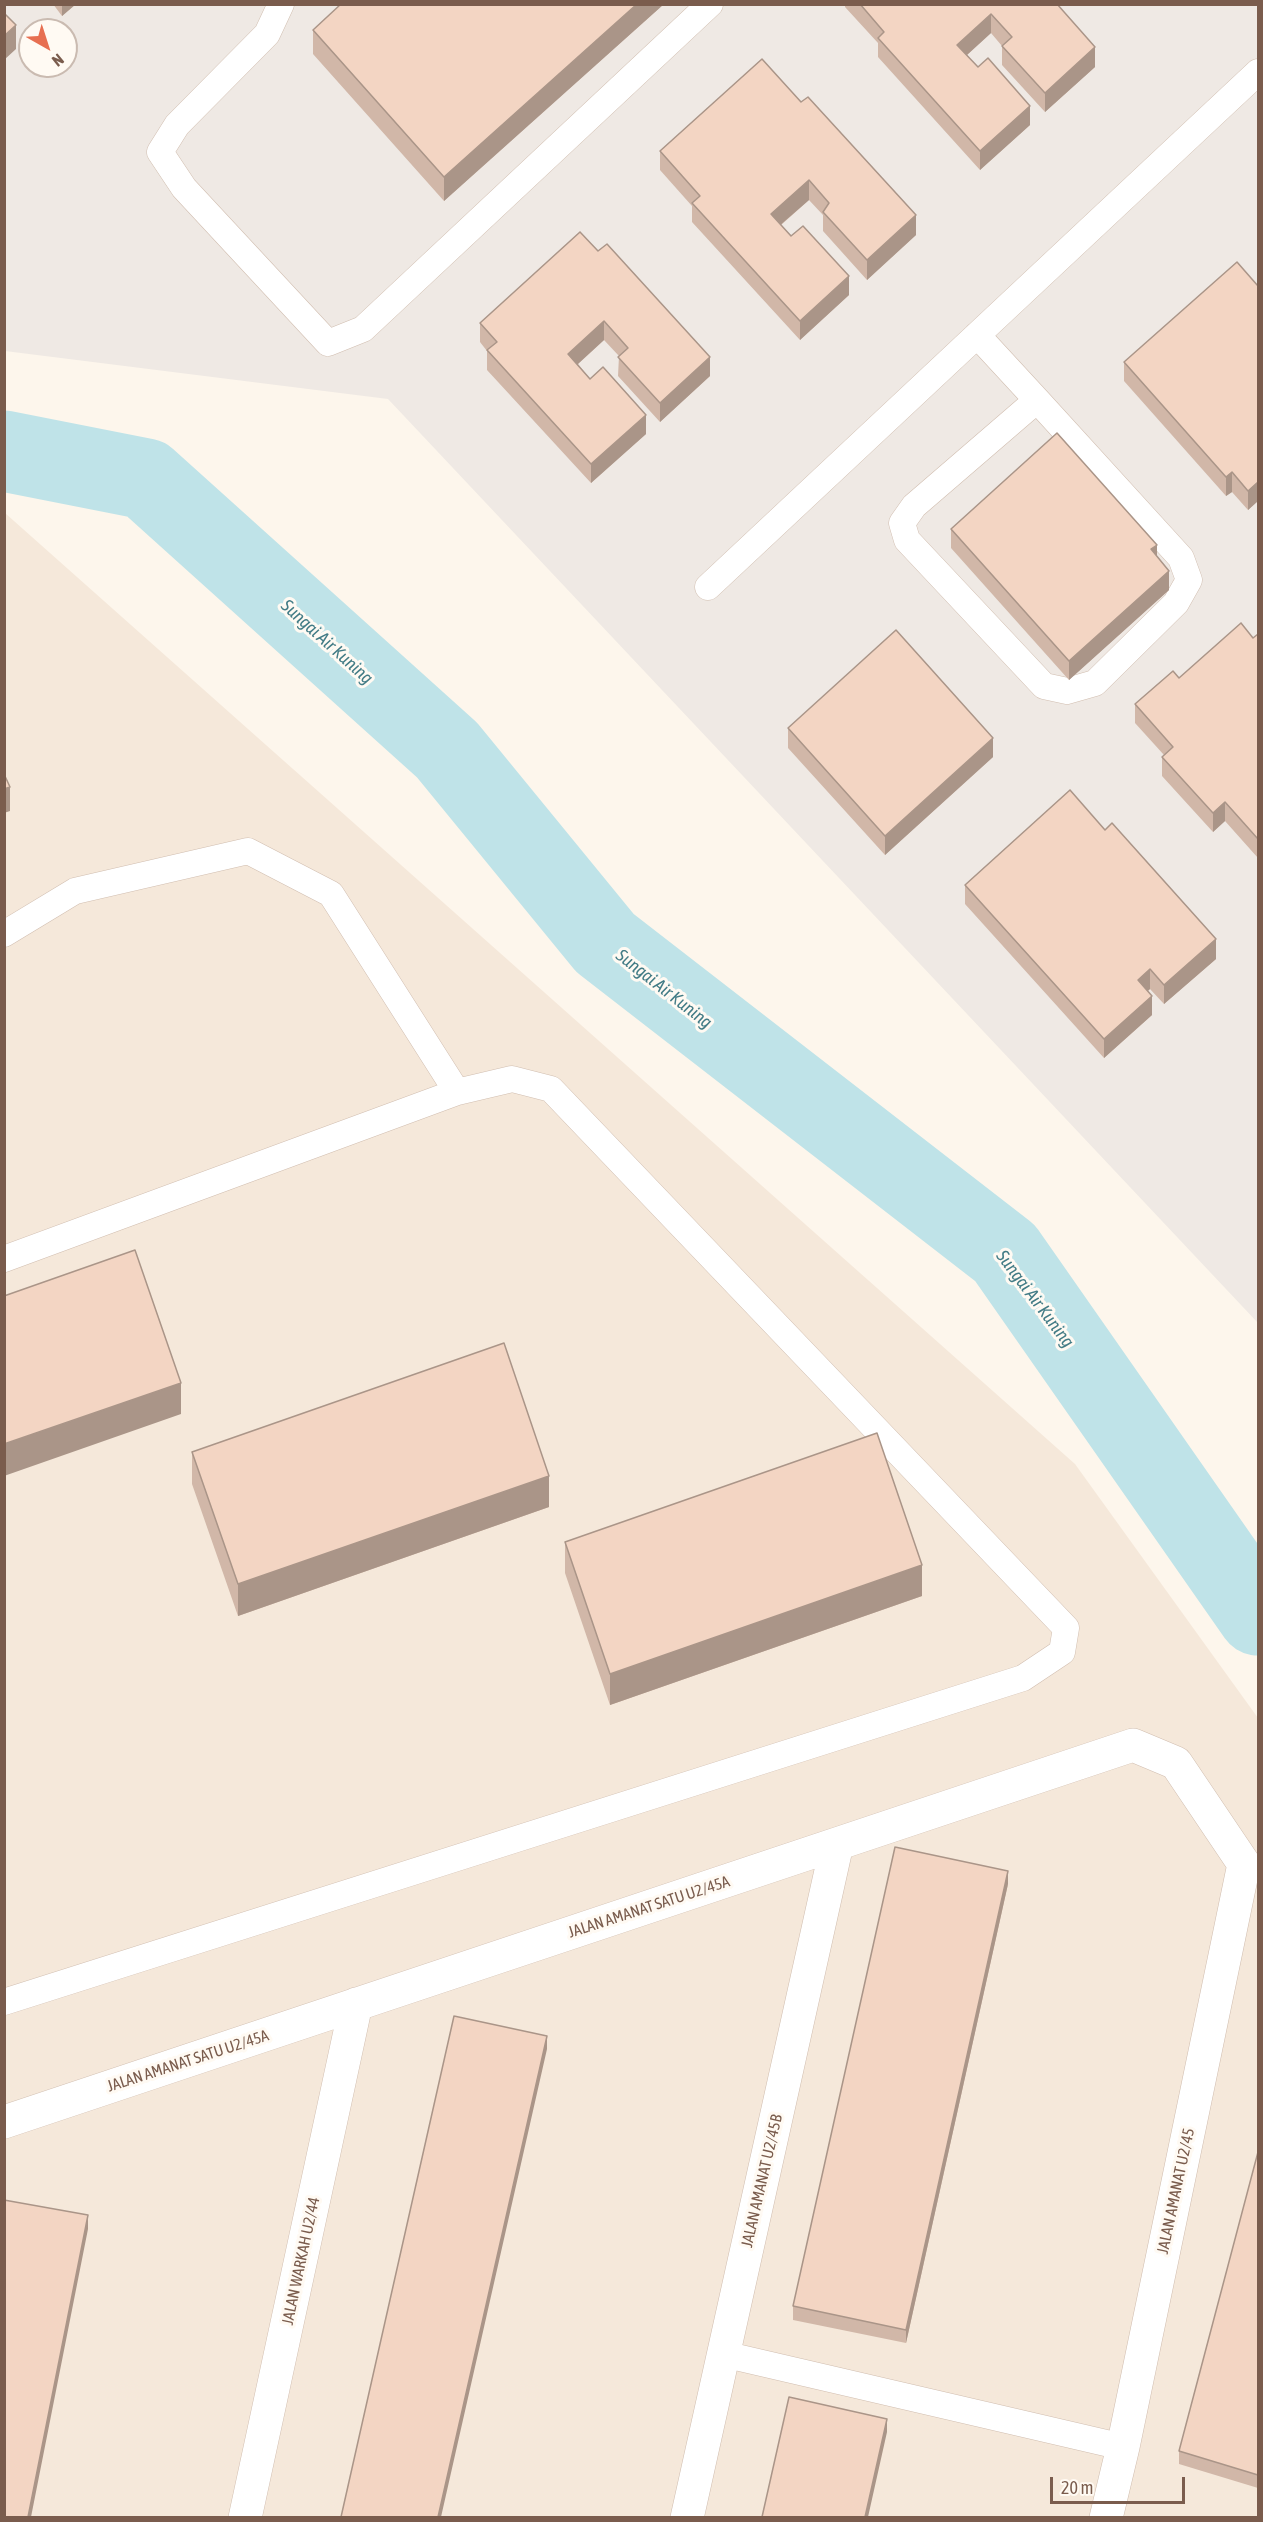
<!DOCTYPE html>
<style>
body{margin:0}
#map{position:relative;width:1263px;height:2522px;overflow:hidden;background:#fdf6ec;font-family:"Asap Condensed",sans-serif}
canvas{display:block}
.frame{position:absolute;inset:0;border:6px solid #7a5c4d;pointer-events:none}
.north{position:absolute;left:18px;top:18px;width:60px;height:60px;box-sizing:border-box;background:#fffaf3;border:2px solid #cabbb1;border-radius:50%;rotate:141deg;font-size:16px;font-weight:700;line-height:24px;text-align:center;color:#7a5c4d}
.north::after{content:'';display:block;margin:auto;width:21px;height:27px;background:#e76f51;clip-path:polygon(50% 0,100% 100%,50% 72%,0 100%)}
.scale{position:absolute;left:1050px;top:2477px;width:135px;height:27px;box-sizing:border-box;border:3px solid #7a5c4d;border-top:0;padding-left:8px;font-size:18px;line-height:21px;white-space:nowrap;color:#7a5c4d;-webkit-text-stroke:4px #fffaf3;paint-order:stroke}
</style>
<div id="map">
<canvas width="1263" height="2522"></canvas>
<div class="frame"></div>
<div class="north">N</div>
<div class="scale">20 m</div>
</div>
<script>
const ctx = document.querySelector('canvas').getContext('2d');
ctx.lineJoin = 'round';
function paint(path, color) {
  ctx.fillStyle = color;
  ctx.fill(path, 'evenodd');
}
function poly(rows) {
  const path = new Path2D();
  for (const r of rows) {
    path.moveTo(r[0], r[1]);
    for (let i = 2; i < r.length; i += 2) path.lineTo(r[i], r[i + 1]);
  }
  return path;
}
function strokePath(path, color, width, dash) {
  ctx.strokeStyle = color;
  ctx.lineWidth = width;
  ctx.lineCap = dash ? 'butt' : 'round';
  ctx.setLineDash(dash || []);
  ctx.stroke(path);
}
function write(font, color, halo, rows, align = 'center') {
  ctx.font = font + ' "Asap Condensed",sans-serif';
  ctx.lineWidth = 6;
  ctx.setLineDash([]);
  ctx.textBaseline = 'middle';
  ctx.strokeStyle = halo;
  ctx.fillStyle = color;
  for (const [text, x, y, turn = 0] of rows) {
    ctx.save();
    ctx.translate(x, y);
    ctx.rotate((+turn || 0) * Math.PI / 180);
    ctx.textAlign = isNaN(turn) ? turn : align;
    if (halo) ctx.strokeText(text, 0, 0);
    ctx.fillText(text, 0, 0);
    ctx.restore();
  }
}
const residential = poly([
 [5,513,1075,1464,1258,1718,1258,2517,5,2517]
]);
const industrial = poly([
 [5,5,1258,5,1258,1323,388,399,5,351],
 [30,30,66,30,66,66,30,66]
]);
const river = poly([
 [4,451,146,479,447,750,605,943,1005,1253,1258,1615]
]);
const service = poly([
 [281,4,267,34,177,125,160,152,184,188,328,343,363,329,710,4],
 [977,335,1037,400,1181,558,1189,580,1176,603,1095,683,1067,691,1044,686,907,540,902,523,914,506,1037,400],
 [708,587,1258,72],
 [4,934,75,891,248,851,331,894,457,1092],
 [4,1259,457,1092,512,1079,551,1089,1066,1628,1062,1652,1023,1678,4,2002],
 [723,2354,1123,2447]
]);
const minor = poly([
 [4,2122,1133,1745,1176,1763,1244,1864,1123,2447,1106,2518],
 [245,2518,356,2004],
 [687,2518,837,1844]
]);
const wall = poly([
 [53,4,76,4,62,16],
 [341,4,664,4,444,201,313,54,313,30],
 [845,4,1057,4,1095,67,1045,112,1002,65,1002,46,991,33,967,55,1030,125,980,170,878,57,878,43,845,7],
 [762,59,916,235,867,280,823,231,823,215,809,200,781,225,849,295,800,340,692,222,692,206,660,170,660,151],
 [580,232,710,376,660,422,618,376,619,356,604,340,578,364,590,379,646,434,591,483,487,370,487,351,480,342,480,323],
 [1258,286,1258,501,1248,510,1232,492,1226,496,1124,381,1124,362],
 [951,529,1157,556,1169,590,1069,680,951,548],
 [1258,634,1258,858,1225,821,1213,832,1162,776,1162,757,1164,755,1135,723,1135,704,1179,678,1253,638],
 [788,728,993,757,885,855,788,748],
 [965,885,1216,959,1164,1004,1150,989,1148,991,1152,1015,1104,1058,965,904],
 [192,1452,549,1507,238,1616,192,1484],
 [565,1542,922,1596,610,1705,565,1573],
 [1008,1884,906,2343,793,2320,793,2306],
 [1258,2152,1258,2488,1179,2464,1179,2451]
]);
const shadedWall = poly([
 [62,4,76,4,62,16],
 [637,4,664,4,444,201,444,177],
 [991,14,991,33,957,64,957,45],
 [16,25,16,49,4,60,4,36],
 [1095,47,1095,67,1045,112,1045,93],
 [1030,106,1030,125,980,170,980,151],
 [809,180,809,200,771,233,771,214],
 [916,215,916,235,867,280,867,260],
 [849,276,849,295,800,340,800,321],
 [604,321,604,340,568,373,568,354],
 [710,357,710,376,660,422,660,403],
 [646,415,646,434,591,483,591,464],
 [1232,472,1232,492,1226,496,1226,477],
 [1258,482,1258,501,1248,510,1248,491],
 [1157,545,1157,564,1151,549],
 [1169,571,1169,590,1069,680,1069,661],
 [993,738,993,757,885,855,885,836],
 [10,787,10,811,4,813,4,789],
 [1225,802,1225,821,1213,832,1213,813],
 [1216,939,1216,959,1164,1004,1164,985],
 [1150,969,1150,989,1138,999,1138,980],
 [1152,996,1152,1015,1104,1058,1104,1039],
 [181,1383,181,1414,4,1476,4,1444],
 [549,1476,549,1507,238,1616,238,1584],
 [922,1565,922,1596,610,1705,610,1674],
 [1008,1871,1008,1884,906,2343,906,2330],
 [547,2036,547,2049,441,2517,438,2517],
 [88,2215,88,2229,31,2517,28,2517],
 [887,2419,887,2432,868,2517,865,2517]
]);
const building = poly([
 [341,4,637,4,444,177,313,30,341,4],
 [860,4,1057,4,1095,47,1045,93,1002,46,1012,37,991,14,957,45,978,67,988,58,1030,106,980,151,878,38,884,32,860,4],
 [4,13,16,25,4,36,4,13],
 [762,59,801,102,808,97,916,215,867,260,823,212,829,203,809,180,771,214,791,236,803,226,849,276,800,321,692,203,700,196,660,151,762,59],
 [580,232,598,251,607,244,710,357,660,403,618,357,628,348,604,321,568,354,590,379,603,367,646,415,591,464,487,350,497,342,480,323,580,232],
 [1237,262,1258,286,1258,482,1248,491,1232,472,1226,477,1124,362,1237,262],
 [1057,433,1157,545,1151,549,1169,571,1069,661,951,529,1057,433],
 [1241,623,1253,638,1258,634,1258,839,1225,802,1213,813,1162,757,1173,747,1135,704,1173,671,1179,678,1241,623],
 [896,630,993,738,885,836,788,728,896,630],
 [4,774,10,787,4,789,4,774],
 [1070,790,1105,830,1112,823,1216,939,1164,985,1150,969,1138,980,1152,996,1104,1039,965,885,1070,790],
 [135,1250,181,1383,4,1444,4,1296,135,1250],
 [504,1343,549,1476,238,1584,192,1452,504,1343],
 [877,1433,922,1565,610,1674,565,1542,877,1433],
 [895,1847,1008,1871,906,2330,793,2306,895,1847],
 [454,2016,547,2036,438,2517,341,2517,454,2016],
 [1258,2152,1258,2475,1179,2451,1258,2152],
 [4,2200,88,2215,28,2517,4,2517,4,2200],
 [789,2397,887,2419,865,2517,762,2517,789,2397]
]);
const streetNames = [
 ["JALAN AMANAT SATU U2/45A",649,1907,-18],
 ["JALAN AMANAT SATU U2/45A",188,2061,-18],
 ["JALAN AMANAT U2/45B",762,2181,-77],
 ["JALAN AMANAT U2/45",1176,2191,-78],
 ["JALAN WARKAH U2/44",301,2261,-78]
];
const waterNames = [
 ["Sungai Air Kuning",327,642,42],
 ["Sungai Air Kuning",664,989,38],
 ["Sungai Air Kuning",1035,1299,53]
];
paint(residential, '#f5e8da');
paint(industrial, '#efe9e4');
strokePath(river, '#bfe3e8', 81);
strokePath(service, '#d1beb0', 27);
strokePath(minor, '#d1beb0', 34);
strokePath(service, '#fff', 26);
strokePath(minor, '#fff', 33);
paint(wall, '#d1b7a8');
paint(shadedWall, '#aa9588');
paint(building, '#f3d5c3');
strokePath(building, '#aa9588', 1.5);
write('16px', '#7a5c4d', '#fffaf3', streetNames);
write('italic 18px', '#437c86', '#fffaf3', waterNames);
</script>
